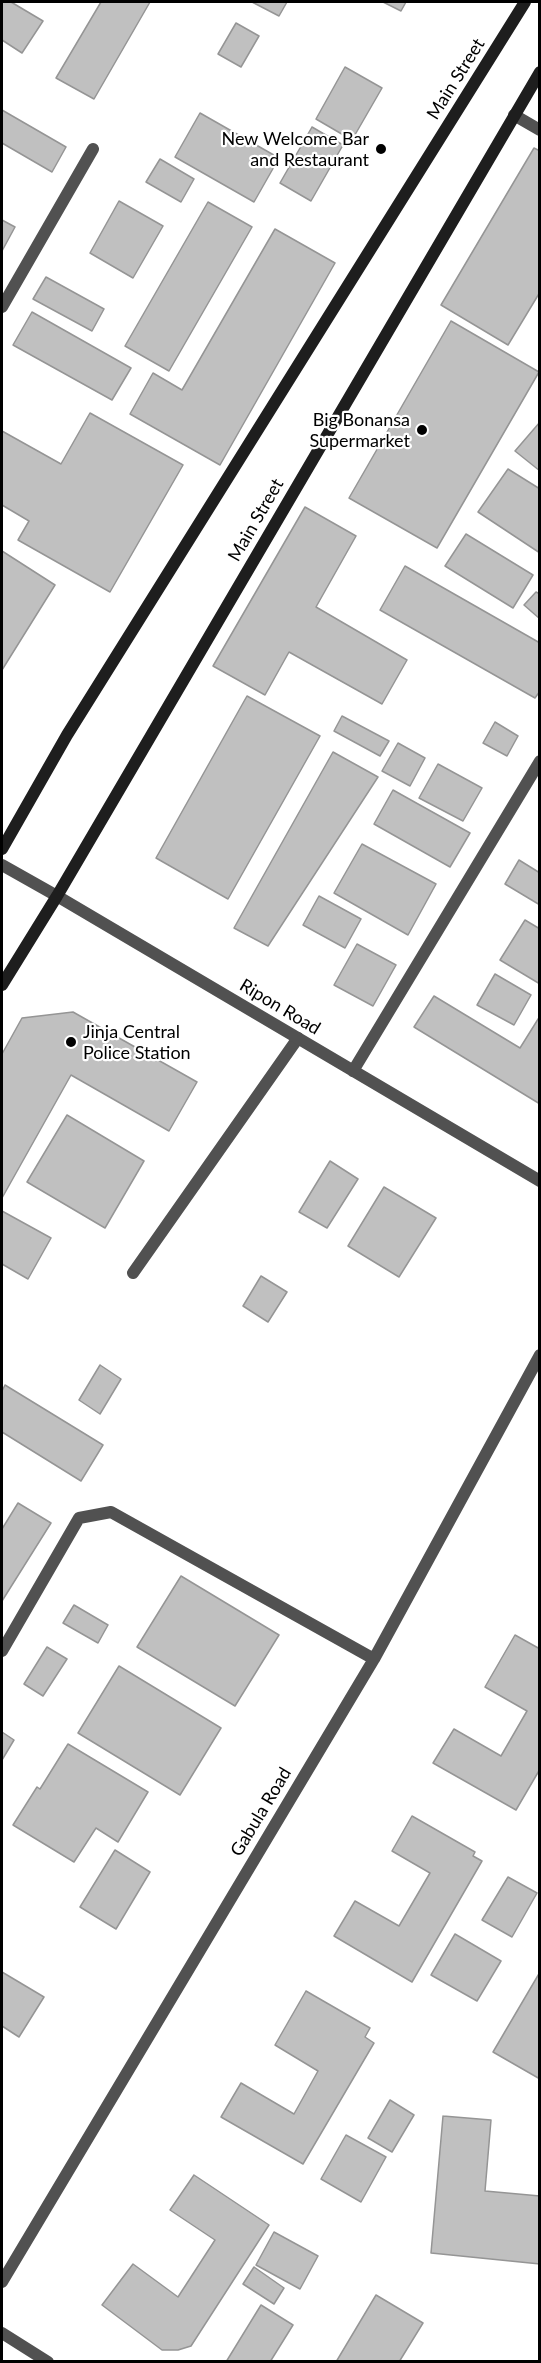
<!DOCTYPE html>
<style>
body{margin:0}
#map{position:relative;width:541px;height:2363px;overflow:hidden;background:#fff;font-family:Lato,sans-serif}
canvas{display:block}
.frame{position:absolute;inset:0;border:3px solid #000;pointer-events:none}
</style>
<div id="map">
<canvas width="541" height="2363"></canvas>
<div class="frame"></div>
</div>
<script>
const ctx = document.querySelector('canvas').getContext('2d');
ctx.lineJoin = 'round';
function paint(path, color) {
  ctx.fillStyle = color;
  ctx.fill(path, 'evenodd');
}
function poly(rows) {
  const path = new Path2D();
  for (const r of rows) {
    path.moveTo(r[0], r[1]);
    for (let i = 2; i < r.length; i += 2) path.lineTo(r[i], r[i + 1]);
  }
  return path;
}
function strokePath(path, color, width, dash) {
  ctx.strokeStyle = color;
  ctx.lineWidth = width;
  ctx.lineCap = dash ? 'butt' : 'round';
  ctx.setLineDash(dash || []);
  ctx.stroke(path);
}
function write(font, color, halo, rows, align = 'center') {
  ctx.font = font + ' Lato,sans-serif';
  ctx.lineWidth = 4.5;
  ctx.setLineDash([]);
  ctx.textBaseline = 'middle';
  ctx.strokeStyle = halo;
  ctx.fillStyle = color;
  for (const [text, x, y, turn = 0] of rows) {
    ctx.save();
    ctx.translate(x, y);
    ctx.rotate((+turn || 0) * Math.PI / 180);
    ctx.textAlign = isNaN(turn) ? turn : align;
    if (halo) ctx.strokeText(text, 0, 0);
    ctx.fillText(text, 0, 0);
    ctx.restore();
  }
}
const building = poly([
 [2,2,11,2,43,21,22,53,2,40,2,2],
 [101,2,150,2,94,99,56,78,101,2],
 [252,2,287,2,279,16,252,2],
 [383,2,406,2,401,11,383,2],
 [236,23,259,36,241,67,218,54,236,23],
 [345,67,382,88,352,140,316,119,345,67],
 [2,110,66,147,52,172,2,143,2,110],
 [200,113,279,158,254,202,175,157,200,113],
 [312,127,343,145,311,201,280,183,312,127],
 [534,148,540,151,540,292,508,345,441,305,534,148],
 [160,159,194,179,181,202,146,182,160,159],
 [119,201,163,226,133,278,90,253,119,201],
 [208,202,252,227,169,371,125,346,208,202],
 [2,220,15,227,2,251,2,220],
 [275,229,335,263,220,465,130,414,153,373,182,390,275,229],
 [46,277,104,309,92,331,33,299,46,277],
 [32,312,131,368,112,400,13,345,32,312],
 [451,321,539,372,437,548,349,498,451,321],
 [90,413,183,465,110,592,18,540,29,521,2,505,2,431,61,464,90,413],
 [540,422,540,471,515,451,540,422],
 [508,469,540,489,540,553,478,512,508,469],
 [305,507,356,536,316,607,407,660,382,704,289,652,265,695,213,666,305,507],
 [466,534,533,575,513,608,445,566,466,534],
 [2,551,55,585,2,670,2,551],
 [405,566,540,643,540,691,535,698,380,610,405,566],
 [536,592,540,594,540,619,524,605,536,592],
 [247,696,320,736,228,899,156,858,247,696],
 [342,716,389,741,380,756,334,731,342,716],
 [495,722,518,736,507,756,483,743,495,722],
 [398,743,425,758,410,786,382,771,398,743],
 [333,752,378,777,268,946,234,928,333,752],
 [438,764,482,788,463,821,419,798,438,764],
 [393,790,470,833,450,867,374,824,393,790],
 [362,844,436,884,408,935,334,893,362,844],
 [519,860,540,873,540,905,505,884,519,860],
 [319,896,361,919,345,948,303,925,319,896],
 [525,920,540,929,540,984,500,960,525,920],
 [357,944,396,965,373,1006,334,985,357,944],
 [495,974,531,995,514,1025,477,1005,495,974],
 [434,996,520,1048,540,1016,540,1104,414,1027,434,996],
 [73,1012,197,1082,169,1131,71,1075,2,1198,2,1054,22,1018,73,1012],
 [67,1115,144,1161,105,1228,27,1182,67,1115],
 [330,1161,358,1179,327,1228,299,1212,330,1161],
 [384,1187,436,1218,399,1277,348,1246,384,1187],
 [2,1211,51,1238,28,1279,2,1264,2,1211],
 [261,1276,287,1292,268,1322,243,1306,261,1276],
 [100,1365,121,1379,100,1414,79,1400,100,1365],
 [5,1385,103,1445,81,1481,2,1432,2,1391,5,1385],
 [18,1503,51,1523,2,1601,2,1529,18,1503],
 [181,1576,279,1635,235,1706,137,1647,181,1576],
 [74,1605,108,1625,98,1643,63,1623,74,1605],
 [515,1635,540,1649,540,1769,516,1810,433,1763,454,1729,501,1756,527,1711,485,1687,515,1635],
 [47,1647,67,1659,43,1696,24,1684,47,1647],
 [119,1666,221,1728,180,1795,78,1733,119,1666],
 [2,1732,14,1740,2,1760,2,1732],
 [68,1744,148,1792,118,1842,96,1828,74,1862,13,1825,37,1787,40,1789,68,1744],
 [412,1816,475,1852,473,1856,482,1861,412,1982,334,1936,355,1901,399,1926,430,1873,392,1851,412,1816],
 [115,1850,150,1872,116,1929,80,1907,115,1850],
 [508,1877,537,1893,512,1937,482,1920,508,1877],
 [455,1934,501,1961,477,2001,431,1975,455,1934],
 [2,1972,44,1997,19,2037,2,2026,2,1972],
 [540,1972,540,2079,493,2052,540,1972],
 [306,1991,370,2028,365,2037,374,2043,303,2164,221,2117,241,2083,294,2114,318,2071,275,2045,306,1991],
 [390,2100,414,2115,392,2152,368,2138,390,2100],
 [443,2116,491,2120,485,2191,540,2196,540,2264,431,2253,443,2116],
 [346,2135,386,2157,361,2202,321,2179,346,2135],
 [194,2175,269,2225,191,2346,178,2350,162,2350,102,2305,133,2264,178,2297,215,2240,170,2210,194,2175],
 [274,2232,318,2256,300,2289,256,2265,274,2232],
 [254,2267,284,2288,274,2304,243,2284,254,2267],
 [376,2295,423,2323,399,2362,336,2362,376,2295],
 [261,2305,293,2325,270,2362,226,2362,261,2305]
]);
const lane = poly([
 [133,1273,298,1038]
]);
const street = poly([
 [514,115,540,130],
 [2,307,93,149],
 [2,865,57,896,540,1181],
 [353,1071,540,761],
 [2,1651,79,1518,111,1512,374,1659],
 [2,2282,374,1659,540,1355],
 [2,2333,48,2362]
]);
const secondary = poly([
 [2,849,67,735,525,2],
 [2,985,57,896,540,72]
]);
const markers = [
 [381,149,6,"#000"],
 [422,430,6,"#000"],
 [71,1042,6,"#000"]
];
const streetNames = [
 ["Main Street",456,79,-58],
 ["Main Street",256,520,-60],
 ["Ripon Road",280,1007,31],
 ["Gabula Road",261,1812,-59]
];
const poiNames = [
 ["New Welcome Bar",369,139],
 ["and Restaurant",369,160],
 ["Big Bonansa",410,420],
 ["Supermarket",410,441],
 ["Jinja Central",83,1032,"left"],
 ["Police Station",83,1053,"left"]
];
paint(building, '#c0c0c0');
strokePath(building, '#959595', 1.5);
strokePath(lane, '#515151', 12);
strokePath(street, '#515151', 12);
strokePath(secondary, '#1e1e1e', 12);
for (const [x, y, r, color] of markers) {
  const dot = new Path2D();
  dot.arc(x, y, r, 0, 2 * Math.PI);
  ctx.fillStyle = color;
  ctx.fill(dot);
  strokePath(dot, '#fff', 2);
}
write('18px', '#000', '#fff', streetNames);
write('18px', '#000', '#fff', poiNames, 'right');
</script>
